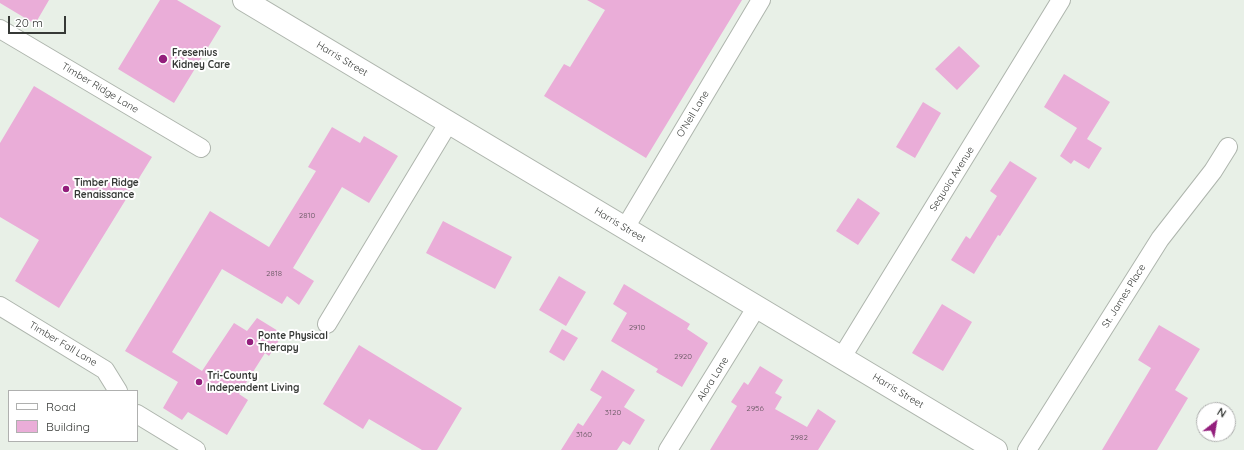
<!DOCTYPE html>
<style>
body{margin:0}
#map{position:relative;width:1244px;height:450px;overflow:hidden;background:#e8f0e7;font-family:Quicksand,sans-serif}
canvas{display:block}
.legend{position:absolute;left:8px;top:390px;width:130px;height:52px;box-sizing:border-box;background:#fff;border:1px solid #afb0af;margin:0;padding:5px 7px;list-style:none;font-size:12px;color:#363936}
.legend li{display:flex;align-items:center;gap:8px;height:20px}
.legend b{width:20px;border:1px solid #afb0af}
.north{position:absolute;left:1196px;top:402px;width:40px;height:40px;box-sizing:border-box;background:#fff;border:1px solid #afb0af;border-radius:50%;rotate:31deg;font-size:11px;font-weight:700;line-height:16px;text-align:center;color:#363936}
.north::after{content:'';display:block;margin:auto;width:14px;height:18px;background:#931e7c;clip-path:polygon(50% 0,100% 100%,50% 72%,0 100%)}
.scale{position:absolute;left:8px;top:16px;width:58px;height:18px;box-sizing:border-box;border:2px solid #363936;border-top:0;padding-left:5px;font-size:12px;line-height:14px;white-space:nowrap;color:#363936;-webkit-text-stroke:3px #fff;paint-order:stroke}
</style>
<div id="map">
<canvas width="1244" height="450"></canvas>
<ul class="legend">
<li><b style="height:5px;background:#fff"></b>Road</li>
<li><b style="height:11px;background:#eaadd8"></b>Building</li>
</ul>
<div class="north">N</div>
<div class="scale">20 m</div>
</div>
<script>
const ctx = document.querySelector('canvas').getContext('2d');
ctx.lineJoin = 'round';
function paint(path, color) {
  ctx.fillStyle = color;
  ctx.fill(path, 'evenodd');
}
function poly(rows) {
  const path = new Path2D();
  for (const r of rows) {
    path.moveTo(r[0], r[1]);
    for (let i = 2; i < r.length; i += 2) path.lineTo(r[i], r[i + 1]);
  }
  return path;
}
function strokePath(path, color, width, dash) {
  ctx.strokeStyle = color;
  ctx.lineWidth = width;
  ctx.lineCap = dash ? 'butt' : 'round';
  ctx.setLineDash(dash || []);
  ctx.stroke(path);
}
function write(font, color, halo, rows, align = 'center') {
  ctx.font = font + ' Quicksand,sans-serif';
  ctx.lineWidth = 4;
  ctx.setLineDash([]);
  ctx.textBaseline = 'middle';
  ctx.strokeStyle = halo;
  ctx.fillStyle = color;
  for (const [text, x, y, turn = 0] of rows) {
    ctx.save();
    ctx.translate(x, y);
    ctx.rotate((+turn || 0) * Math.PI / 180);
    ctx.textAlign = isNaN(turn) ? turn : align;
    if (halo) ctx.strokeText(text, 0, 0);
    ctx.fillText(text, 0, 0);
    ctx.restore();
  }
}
const building = poly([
 [0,0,49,0,35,24,0,3],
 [160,0,177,0,221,26,174,103,118,69],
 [587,0,742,0,646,158,544,96,564,64,570,67,605,10],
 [959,46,980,66,957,90,935,69],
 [1064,74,1110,102,1087,139,1102,148,1089,169,1074,160,1071,164,1060,156,1077,128,1044,107],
 [34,86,152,157,59,308,15,281,39,240,0,217,0,143],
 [923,102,941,113,915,158,896,147],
 [332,127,360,143,364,136,398,156,369,203,342,187,293,268,314,281,299,305,287,296,282,304,222,269,172,352,202,371,234,323,247,331,257,318,283,334,269,356,265,353,239,394,248,400,227,435,188,412,182,420,163,408,178,382,125,351,210,211,269,247,316,171,308,167],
 [1010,161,1037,178,1000,236,998,235,974,274,951,260,966,236,970,239,997,196,990,191],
 [858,198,880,213,858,245,836,231],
 [443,221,512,257,495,289,426,253],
 [559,276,586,292,566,326,539,310],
 [624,284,690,324,687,329,708,343,682,387,656,372,658,369,611,341,627,313,613,304],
 [942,304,972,322,943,371,912,353],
 [1159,325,1200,349,1175,390,1188,398,1157,450,1102,450,1151,368,1138,360],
 [562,329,578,338,564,361,549,352],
 [359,345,462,408,437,450,422,450,369,419,363,429,323,404],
 [760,366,783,380,775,393,782,397,775,409,807,427,818,409,836,421,818,450,710,450,737,406,731,402,744,382,748,385],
 [602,370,635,390,624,407,645,420,630,445,623,441,617,450,561,450,578,423,583,426,602,397,590,390]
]);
const minor = poly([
 [0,29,201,148],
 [625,228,761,0],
 [0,306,105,370,118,391],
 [327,324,449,122],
 [842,357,1061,0],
 [137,414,196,450],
 [668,450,756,308],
 [1027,450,1160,239,1213,171,1228,147]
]);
const secondary = poly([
 [244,0,996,450]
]);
const markers = [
 [163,59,5,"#931e7c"],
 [66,189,4,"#931e7c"],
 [250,342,4,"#931e7c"],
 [199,382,4,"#931e7c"]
];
const numberNames = [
 ["2810",307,216],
 ["2818",274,274],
 ["2910",637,328],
 ["2920",683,357],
 ["2956",755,409],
 ["3120",613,413],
 ["3160",584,435],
 ["2982",799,438]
];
const poiNames = [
 ["Fresenius",172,53],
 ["Kidney Care",172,65],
 ["Timber Ridge",74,183],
 ["Renaissance",74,195],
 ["Ponte Physical",258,336],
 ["Therapy",258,348],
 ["Tri-County",207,376],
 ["Independent Living",207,388]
];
const streetNames = [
 ["Harris Street",342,59,31],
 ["Timber Ridge Lane",100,88,31],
 ["O'Neil Lane",693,114,-59],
 ["Sequoia Avenue",952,179,-58],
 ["Harris Street",620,225,31],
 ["St. James Place",1124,296,-58],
 ["Timber Fall Lane",63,344,31],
 ["Alora Lane",713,379,-58],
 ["Harris Street",898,391,31]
];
paint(building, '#eaadd8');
strokePath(minor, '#aeb5ad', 20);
strokePath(secondary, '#aeb5ad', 24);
strokePath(minor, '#fff', 18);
strokePath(secondary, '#fff', 22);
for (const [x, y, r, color] of markers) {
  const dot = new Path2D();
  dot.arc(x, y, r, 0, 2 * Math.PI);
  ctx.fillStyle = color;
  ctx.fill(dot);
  strokePath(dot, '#fff', 1.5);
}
write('8px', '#63565e', null, numberNames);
write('bold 10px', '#363936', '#fff', poiNames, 'left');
write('10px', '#363936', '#fff', streetNames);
</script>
